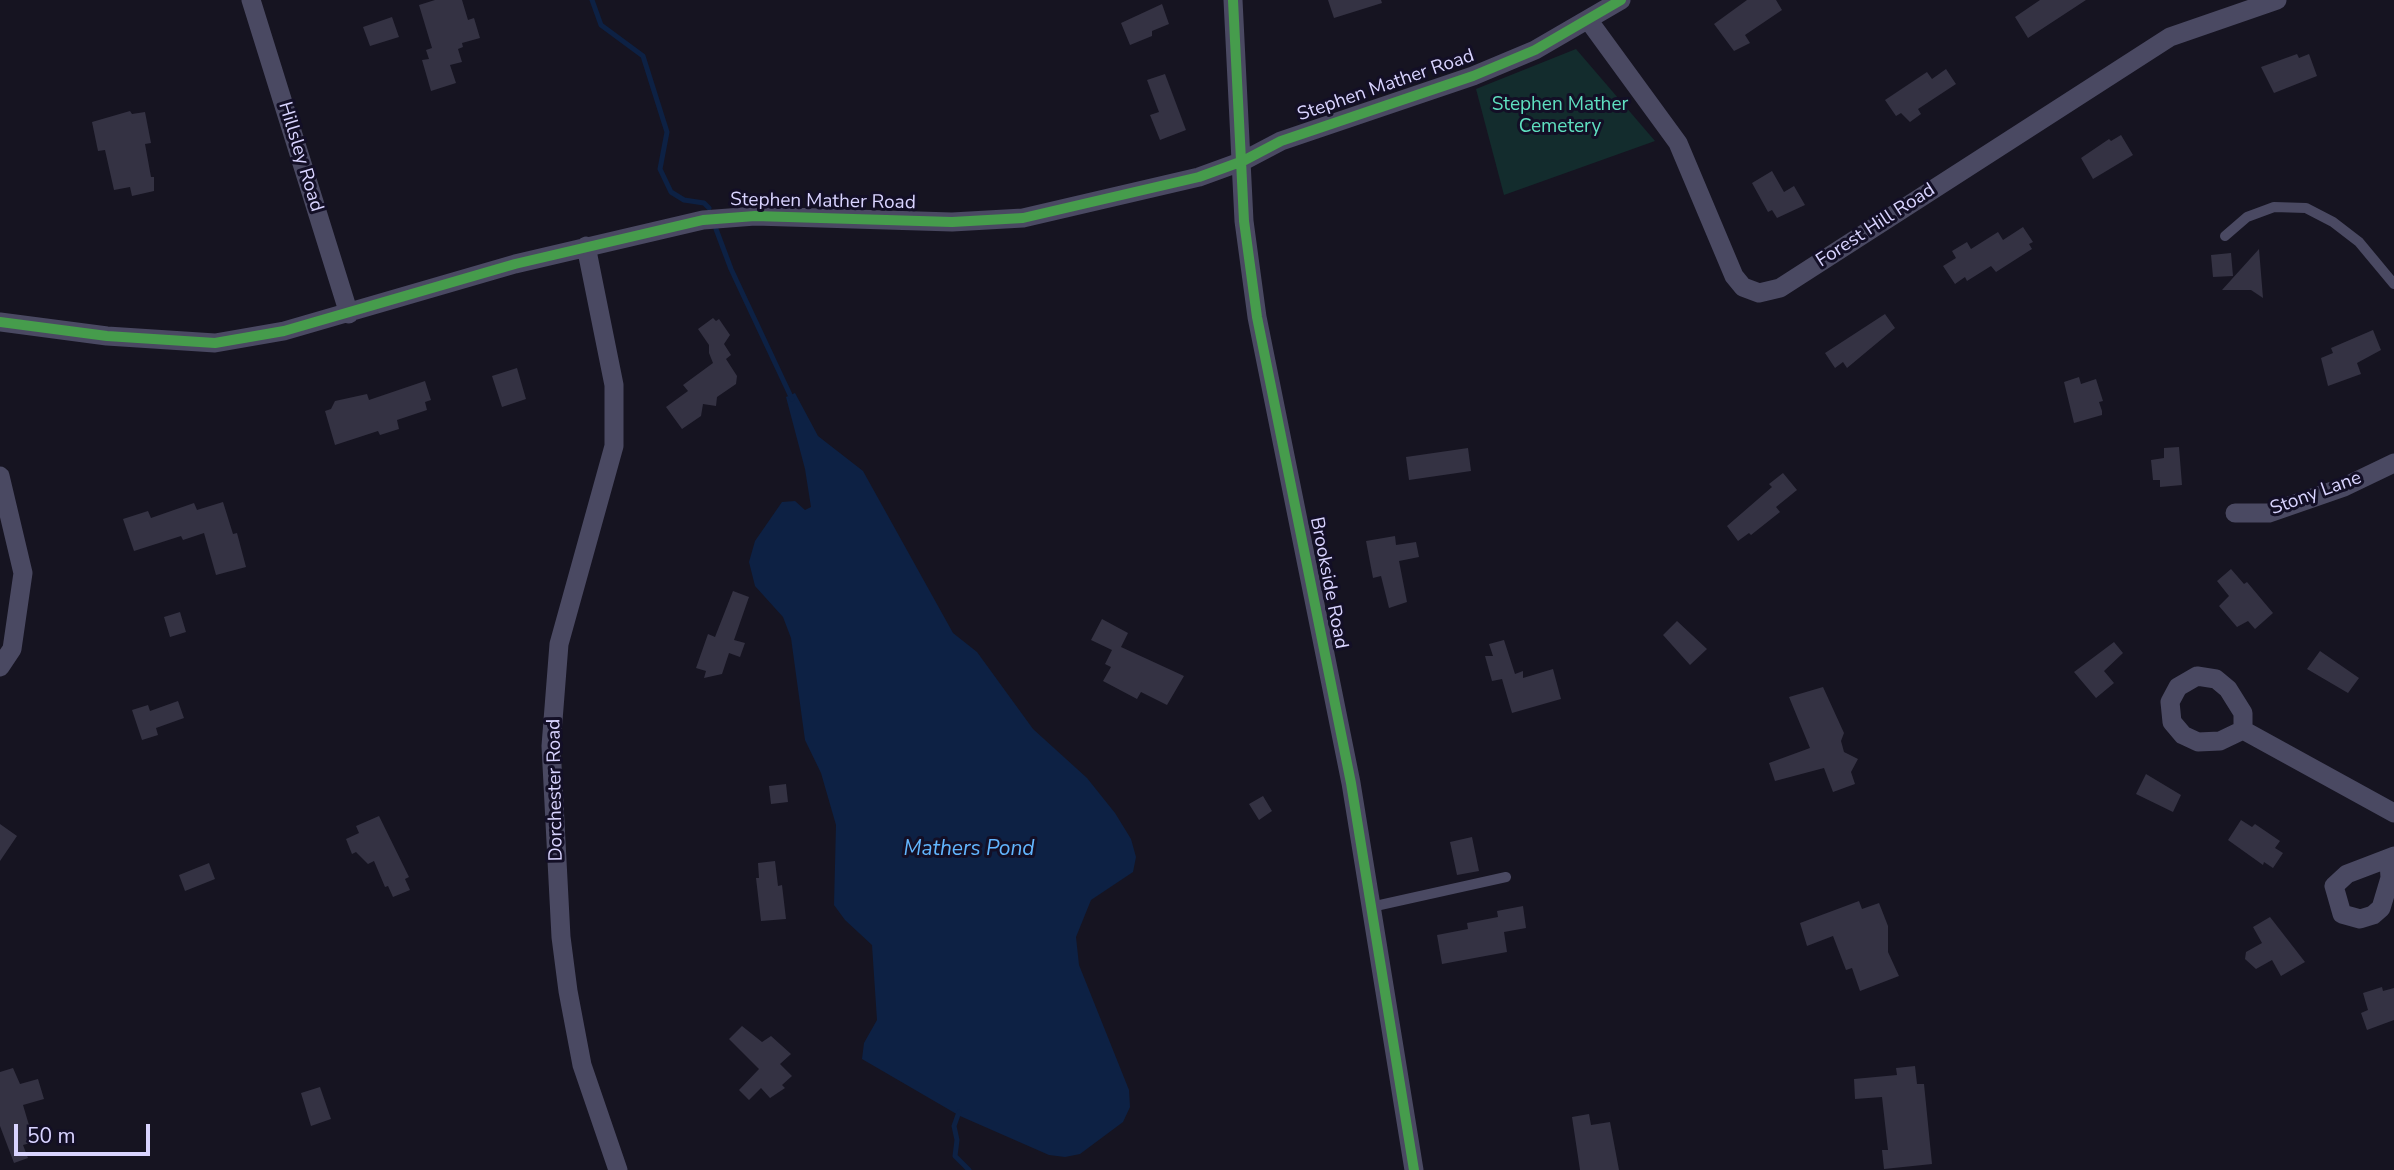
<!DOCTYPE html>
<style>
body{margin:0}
#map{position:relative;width:2394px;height:1170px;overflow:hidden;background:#161421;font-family:"Nunito Sans",sans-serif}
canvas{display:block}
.scale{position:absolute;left:14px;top:1124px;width:136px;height:32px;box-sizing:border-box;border:4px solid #d9d4ff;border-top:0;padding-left:9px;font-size:21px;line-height:24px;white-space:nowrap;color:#d9d4ff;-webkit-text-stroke:5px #130f26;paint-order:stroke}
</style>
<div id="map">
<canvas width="2394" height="1170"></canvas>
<div class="scale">50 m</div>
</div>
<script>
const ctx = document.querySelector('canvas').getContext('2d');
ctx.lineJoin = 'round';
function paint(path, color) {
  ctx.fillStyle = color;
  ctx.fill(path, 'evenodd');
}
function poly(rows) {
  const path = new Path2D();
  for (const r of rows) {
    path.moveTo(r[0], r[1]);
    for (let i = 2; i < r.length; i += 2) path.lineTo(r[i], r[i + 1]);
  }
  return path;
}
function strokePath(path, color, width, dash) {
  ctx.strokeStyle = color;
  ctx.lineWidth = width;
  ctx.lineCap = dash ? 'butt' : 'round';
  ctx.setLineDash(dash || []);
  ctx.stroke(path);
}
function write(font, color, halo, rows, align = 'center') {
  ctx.font = font + ' "Nunito Sans",sans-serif';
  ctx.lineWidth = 6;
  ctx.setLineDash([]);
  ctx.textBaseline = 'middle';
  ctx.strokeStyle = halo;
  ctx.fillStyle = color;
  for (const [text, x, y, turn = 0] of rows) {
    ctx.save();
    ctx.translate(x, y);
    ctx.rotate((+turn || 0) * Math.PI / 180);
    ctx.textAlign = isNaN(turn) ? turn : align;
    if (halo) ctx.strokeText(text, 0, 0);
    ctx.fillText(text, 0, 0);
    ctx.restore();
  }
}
const green = poly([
 [1576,49,1655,141,1504,195,1476,89]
]);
const water = poly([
 [795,393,818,436,863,471,953,633,977,652,1033,729,1087,778,1115,813,1131,839,1136,857,1133,872,1091,900,1076,937,1079,965,1129,1090,1130,1107,1123,1122,1080,1154,1065,1157,1049,1155,960,1116,862,1059,864,1043,877,1020,872,945,845,920,834,905,836,825,821,773,805,740,791,638,783,617,755,586,749,562,755,541,782,502,795,501,805,510,811,507,805,469,786,397]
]);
const stream = poly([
 [592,0,601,25,643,56,667,132,660,169,671,192,684,200,704,203,709,208],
 [716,229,731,269,792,399],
 [959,1112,954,1126,957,1140,955,1156,969,1170]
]);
const building = poly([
 [435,0,462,0,468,20,474,18,480,38,462,43,463,47,458,49,462,62,450,65,456,83,431,91,422,60,429,59,426,50,432,48,419,5],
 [1328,0,1381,0,1382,3,1334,18],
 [1747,0,1776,0,1782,10,1745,35,1750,43,1734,51,1714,24],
 [2040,0,2086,0,2028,38,2015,17],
 [1162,4,1169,24,1152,31,1152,36,1130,45,1121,23],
 [392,17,399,37,370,46,363,27],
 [2297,54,2299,58,2309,54,2317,76,2274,93,2261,67],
 [1946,69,1956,84,1918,109,1921,114,1910,122,1901,113,1896,116,1885,100,1927,72,1932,79],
 [1165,74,1186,130,1160,140,1150,115,1159,112,1147,80],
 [130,111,132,114,145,112,151,143,145,144,151,177,154,177,154,191,132,196,130,187,114,190,105,150,98,151,92,122],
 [2121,135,2133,155,2093,179,2081,158,2109,139,2111,141],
 [1772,171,1784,192,1794,186,1805,205,1777,218,1772,210,1768,212,1752,183],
 [2023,227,2033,242,2029,244,2032,249,1996,272,1991,266,1967,281,1965,277,1955,284,1943,266,1956,258,1952,251,1967,242,1971,249,1998,232,2003,240],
 [2259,249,2263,298,2251,290,2222,290],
 [2231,253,2233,276,2213,277,2211,255],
 [1885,314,1895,328,1847,368,1843,362,1835,368,1825,353],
 [713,318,716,321,719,319,730,335,724,344,731,355,726,359,737,376,736,384,717,397,716,406,703,404,701,416,682,429,666,407,688,391,683,385,713,363,709,353,709,345,698,329],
 [2373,330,2381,350,2357,363,2361,374,2328,386,2321,358,2333,353,2331,348],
 [517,368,526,399,502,407,492,376],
 [2079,377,2081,384,2096,379,2103,401,2099,402,2102,411,2102,415,2074,423,2064,382],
 [425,381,431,400,425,402,427,410,397,420,399,429,380,435,378,431,335,445,325,411,331,409,335,401,367,394,369,400],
 [2179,447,2182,485,2160,487,2160,480,2153,480,2151,460,2164,458,2164,448],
 [1468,448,1471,471,1409,480,1406,457],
 [1783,473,1797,490,1776,507,1780,512,1751,535,1749,533,1738,541,1727,526,1772,487,1769,484],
 [223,502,233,534,237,533,246,567,216,575,204,533,183,540,181,536,134,551,123,519,148,511,151,518,194,503,197,510],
 [1395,536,1396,545,1416,542,1419,557,1399,561,1407,602,1389,608,1381,576,1373,578,1366,541],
 [2231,569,2244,584,2247,582,2273,613,2255,629,2248,621,2237,627,2219,606,2229,596,2217,581],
 [733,591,749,597,734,640,745,643,740,657,729,653,722,674,704,678,706,671,696,668,708,634,715,637],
 [180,612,186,632,170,637,164,617],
 [1102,619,1128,633,1121,647,1184,676,1167,705,1141,692,1137,699,1103,681,1111,667,1105,664,1112,650,1091,640],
 [1677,621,1707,649,1690,665,1663,635],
 [1504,640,1515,674,1523,671,1523,678,1553,669,1561,699,1512,713,1502,679,1492,681,1485,656,1493,656,1489,644],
 [2114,642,2123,653,2104,671,2114,683,2096,698,2074,672],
 [2320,651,2359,678,2348,693,2307,669],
 [1823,687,1844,733,1841,741,1844,752,1858,759,1851,772,1855,784,1833,792,1824,768,1775,781,1769,763,1810,748,1789,697],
 [178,701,184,718,156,728,158,735,142,740,132,710,148,705,150,711],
 [2146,774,2181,795,2173,812,2136,794],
 [786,784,788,802,771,804,769,786],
 [1263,796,1272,811,1259,820,1249,804],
 [379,816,409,877,405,879,410,890,393,897,388,886,385,887,374,861,368,864,356,852,352,854,346,839,359,833,356,826],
 [2241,820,2252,827,2255,824,2280,841,2275,848,2283,853,2273,868,2264,862,2263,865,2228,840],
 [0,824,17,836,0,861],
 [1472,837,1479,871,1457,875,1450,842],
 [775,861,778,886,782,885,786,919,761,921,756,878,759,878,758,863],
 [209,863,215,879,185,891,179,875],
 [1859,901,1862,909,1879,903,1888,926,1888,952,1899,976,1860,991,1852,968,1846,970,1833,936,1807,946,1800,923],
 [1523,906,1526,928,1504,932,1507,952,1442,964,1437,935,1468,929,1467,923,1498,917,1497,911],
 [2270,917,2305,962,2281,976,2272,960,2256,969,2245,959,2246,952,2262,943,2253,927],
 [2382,987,2383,991,2394,988,2394,1020,2367,1030,2361,1013,2368,1010,2363,993],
 [742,1026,762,1042,771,1036,791,1054,780,1064,792,1076,782,1085,785,1088,770,1098,761,1088,749,1100,739,1090,759,1069,729,1039],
 [1915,1066,1917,1084,1924,1084,1932,1164,1884,1169,1882,1150,1888,1150,1882,1097,1855,1099,1854,1079,1897,1075,1896,1068],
 [13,1068,20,1084,38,1079,44,1099,23,1105,34,1142,23,1145,28,1158,14,1163,0,1126,0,1072],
 [320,1087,331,1119,311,1126,301,1093],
 [1589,1114,1591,1125,1610,1122,1619,1170,1580,1170,1572,1117]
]);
const service = poly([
 [2225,236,2247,217,2274,207,2306,208,2333,222,2359,242,2394,284],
 [1371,907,1506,877]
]);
const minor = poly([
 [251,0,349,314],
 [1233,0,1244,221,1257,317,1351,783,1414,1170],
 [1589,21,1678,143,1734,276,1743,287,1759,293,1780,288,2170,37,2277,0],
 [586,246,614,385,614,446,559,644,551,746,561,937,568,991,582,1065,618,1170],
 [0,322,107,336,215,343,284,331,515,264,703,220,755,216,952,222,1023,218,1199,177,1243,161,1281,141,1473,76,1535,50,1621,0],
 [0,476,23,573,12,649,0,667],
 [2235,513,2269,513,2344,487,2394,463],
 [2197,676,2216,679,2228,689,2243,713,2243,730,2220,741,2198,742,2183,735,2172,722,2170,702,2178,687,2197,676],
 [2243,730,2394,813],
 [2389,860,2390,878,2381,908,2373,915,2360,919,2342,914,2334,886,2347,874,2394,856]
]);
const cycleway = poly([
 [1233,0,1244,221,1257,317,1351,783,1414,1170],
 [0,322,107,336,215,343,284,331,515,264,703,220,755,216,952,222,1023,218,1199,177,1243,161,1281,141,1473,76,1535,50,1621,0]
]);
const streetNames = [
 ["Stephen Mather Road",1386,86,-19],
 ["Hillsley Road",300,157,73],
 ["Stephen Mather Road",823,202,1],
 ["Forest Hill Road",1876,226,-33],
 ["Stony Lane",2316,494,-20],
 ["Brookside Road",1328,583,79],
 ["Dorchester Road",556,790,-91]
];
const parkNames = [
 ["Stephen Mather",1560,105],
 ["Cemetery",1560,127]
];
const waterNames = [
 ["Mathers Pond",969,850]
];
paint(green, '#132c2d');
paint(water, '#0d2144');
strokePath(stream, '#0d2144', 5);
paint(building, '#343243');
strokePath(service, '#4a4962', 10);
strokePath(minor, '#4a4962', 19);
strokePath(cycleway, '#469c4c', 10);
write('19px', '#d9d4ff', '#130f26', streetNames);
write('19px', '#5fe0c0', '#130f26', parkNames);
write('italic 21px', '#62b6ff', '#130f26', waterNames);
</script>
